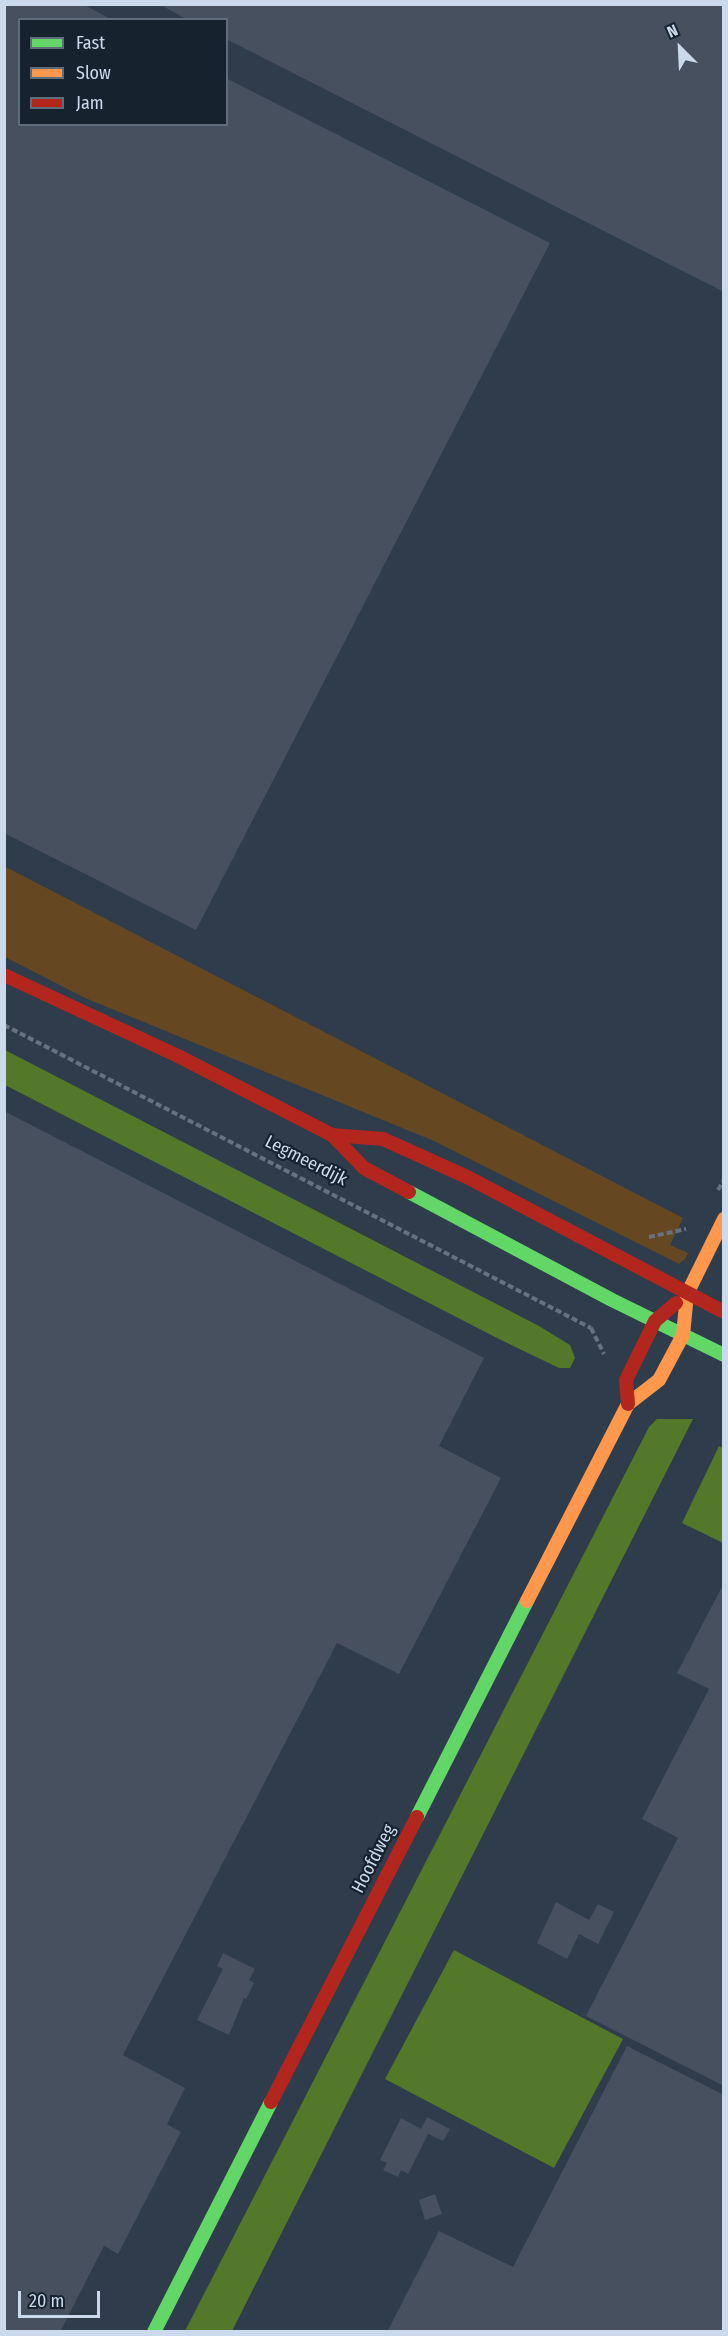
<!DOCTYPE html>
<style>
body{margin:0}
#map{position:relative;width:728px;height:2336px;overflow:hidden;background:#2e3c4b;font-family:"Fira Sans Condensed",sans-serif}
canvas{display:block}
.frame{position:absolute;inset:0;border:6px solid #cadaec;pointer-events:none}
.legend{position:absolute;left:18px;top:18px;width:210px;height:108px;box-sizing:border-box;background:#16232f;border:2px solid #5e6c7b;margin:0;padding:8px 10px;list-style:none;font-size:18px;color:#cadaec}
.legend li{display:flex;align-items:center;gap:12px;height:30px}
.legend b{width:30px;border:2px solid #5e6c7b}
.north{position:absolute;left:650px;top:18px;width:60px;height:60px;-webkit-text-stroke:4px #16232f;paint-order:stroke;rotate:336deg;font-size:16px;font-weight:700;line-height:24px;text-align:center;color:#cadaec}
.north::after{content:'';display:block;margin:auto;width:21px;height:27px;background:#cadaec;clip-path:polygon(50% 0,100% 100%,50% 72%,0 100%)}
.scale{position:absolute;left:18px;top:2291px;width:82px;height:27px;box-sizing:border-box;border:3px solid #cadaec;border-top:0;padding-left:8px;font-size:18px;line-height:21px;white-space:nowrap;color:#cadaec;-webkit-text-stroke:4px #16232f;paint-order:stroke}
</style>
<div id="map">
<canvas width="728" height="2336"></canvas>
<div class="frame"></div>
<ul class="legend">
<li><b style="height:8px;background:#63d668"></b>Fast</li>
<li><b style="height:8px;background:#ff974d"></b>Slow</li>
<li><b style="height:8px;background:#b3261e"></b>Jam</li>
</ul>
<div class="north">N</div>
<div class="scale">20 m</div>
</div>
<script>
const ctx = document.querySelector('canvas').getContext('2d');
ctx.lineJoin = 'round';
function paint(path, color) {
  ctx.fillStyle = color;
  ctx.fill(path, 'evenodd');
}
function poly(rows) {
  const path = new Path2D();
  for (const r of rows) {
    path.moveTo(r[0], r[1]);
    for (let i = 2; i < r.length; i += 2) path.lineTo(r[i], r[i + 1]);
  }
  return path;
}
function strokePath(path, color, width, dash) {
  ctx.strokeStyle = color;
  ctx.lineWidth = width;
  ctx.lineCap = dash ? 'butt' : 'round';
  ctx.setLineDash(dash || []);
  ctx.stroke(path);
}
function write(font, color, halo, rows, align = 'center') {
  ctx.font = font + ' "Fira Sans Condensed",sans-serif';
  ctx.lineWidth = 4.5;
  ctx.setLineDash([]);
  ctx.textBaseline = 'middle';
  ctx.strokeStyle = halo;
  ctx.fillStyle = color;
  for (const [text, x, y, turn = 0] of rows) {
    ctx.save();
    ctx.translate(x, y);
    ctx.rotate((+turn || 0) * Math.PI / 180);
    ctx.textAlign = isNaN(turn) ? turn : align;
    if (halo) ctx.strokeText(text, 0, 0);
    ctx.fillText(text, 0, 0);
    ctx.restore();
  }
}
const green = poly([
 [4,866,683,1218,670,1245,688,1253,685,1259,679,1264,434,1141,85,998,5,957]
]);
const water = poly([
 [5,1050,539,1326,570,1345,575,1358,570,1368,559,1368,501,1340,5,1085],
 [657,1419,693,1419,232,2331,185,2331,649,1427],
 [719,1446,724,1449,723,1543,682,1523],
 [454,1950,623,2039,554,2168,385,2079]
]);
const building = poly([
 [4,4,83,4,112,20,20,20,20,124,226,124,226,78,550,243,196,930,4,833],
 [159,4,724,4,724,292,226,39,226,20,188,20],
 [4,1111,484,1358,439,1446,501,1478,399,1674,337,1643,123,2055,185,2088,167,2124,181,2132,118,2254,104,2246,60,2332,4,2332],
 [724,1583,724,2086,586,2016,678,1838,642,1819,709,1689,677,1673],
 [556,1902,589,1920,598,1904,614,1912,598,1944,579,1934,567,1959,537,1943],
 [223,1953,255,1969,249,1980,254,1983,246,1999,244,1998,229,2035,197,2020,223,1969,217,1966],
 [627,2046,724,2095,724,2332,387,2332,439,2231,513,2267],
 [427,2117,450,2129,443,2141,428,2134,408,2174,401,2170,398,2177,383,2170,387,2163,380,2160,401,2118,421,2129],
 [435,2194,442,2214,425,2220,419,2200]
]);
const path = poly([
 [4,1025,591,1328],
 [718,1190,724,1180],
 [649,1237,686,1229],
 [591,1328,604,1354]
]);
const fast = poly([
 [409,1192,612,1300,724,1355],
 [417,1817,527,1601],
 [154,2332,271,2102]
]);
const slow = poly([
 [527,1601,628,1404,659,1380,683,1335,687,1294,724,1219]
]);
const jam = poly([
 [4,975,178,1056,332,1135,364,1168,409,1192],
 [332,1135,383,1139,467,1177,724,1312],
 [628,1404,626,1380,655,1321,676,1303],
 [271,2102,417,1817]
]);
const streetNames = [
 ["Legmeerdijk",306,1161,27],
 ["Hoofdweg",374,1859,-63]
];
paint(green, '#654821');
paint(water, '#53782a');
paint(building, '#47505e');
strokePath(path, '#667280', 4, [6, 3]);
strokePath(fast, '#63d668', 14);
strokePath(slow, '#ff974d', 14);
strokePath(jam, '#b3261e', 14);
write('18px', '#cadaec', '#16232f', streetNames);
</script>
